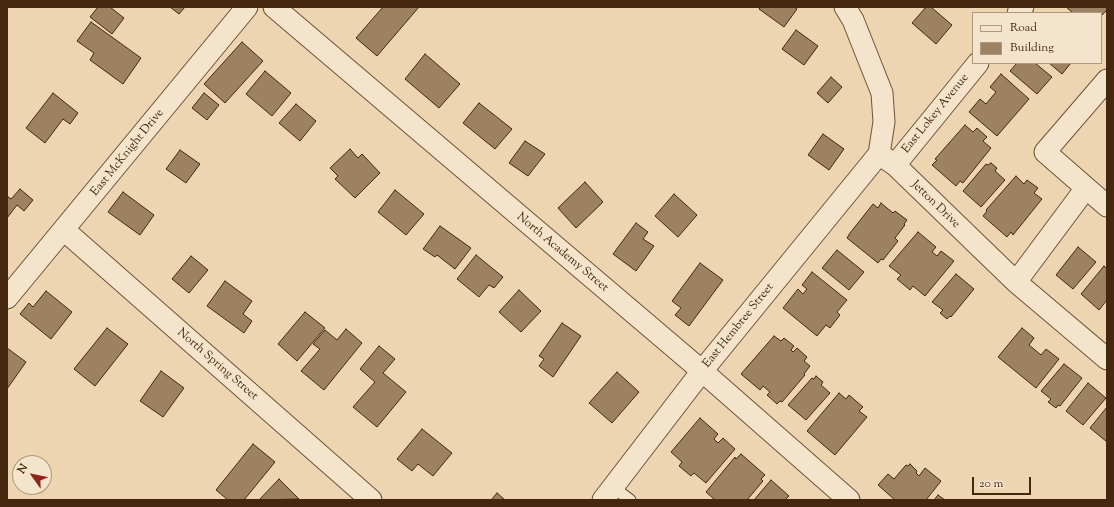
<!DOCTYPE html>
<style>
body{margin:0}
#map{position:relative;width:1114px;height:507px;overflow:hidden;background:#eed5b1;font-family:"Sorts Mill Goudy",serif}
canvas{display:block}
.frame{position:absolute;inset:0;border:8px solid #45270f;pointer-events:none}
.legend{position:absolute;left:972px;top:12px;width:130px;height:52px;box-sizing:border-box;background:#f4e4cc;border:1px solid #ae9880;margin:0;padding:5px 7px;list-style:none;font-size:12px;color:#45270f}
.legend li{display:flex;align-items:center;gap:8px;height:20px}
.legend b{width:20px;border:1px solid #ae9880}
.north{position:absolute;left:12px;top:455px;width:40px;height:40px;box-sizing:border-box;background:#f4e4cc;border:1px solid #ae9880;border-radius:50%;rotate:303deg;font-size:11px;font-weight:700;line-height:16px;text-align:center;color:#45270f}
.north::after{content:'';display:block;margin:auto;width:14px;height:18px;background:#8f2418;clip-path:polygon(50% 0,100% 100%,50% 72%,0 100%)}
.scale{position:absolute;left:972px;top:477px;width:59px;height:18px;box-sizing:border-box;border:2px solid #45270f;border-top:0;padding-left:5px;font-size:12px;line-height:14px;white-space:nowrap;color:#45270f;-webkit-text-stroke:3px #f4e4cc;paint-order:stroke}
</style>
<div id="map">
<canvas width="1114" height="507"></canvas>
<div class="frame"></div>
<ul class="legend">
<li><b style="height:5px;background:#f4e4cc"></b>Road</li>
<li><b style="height:11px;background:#9d8163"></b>Building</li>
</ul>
<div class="north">N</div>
<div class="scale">20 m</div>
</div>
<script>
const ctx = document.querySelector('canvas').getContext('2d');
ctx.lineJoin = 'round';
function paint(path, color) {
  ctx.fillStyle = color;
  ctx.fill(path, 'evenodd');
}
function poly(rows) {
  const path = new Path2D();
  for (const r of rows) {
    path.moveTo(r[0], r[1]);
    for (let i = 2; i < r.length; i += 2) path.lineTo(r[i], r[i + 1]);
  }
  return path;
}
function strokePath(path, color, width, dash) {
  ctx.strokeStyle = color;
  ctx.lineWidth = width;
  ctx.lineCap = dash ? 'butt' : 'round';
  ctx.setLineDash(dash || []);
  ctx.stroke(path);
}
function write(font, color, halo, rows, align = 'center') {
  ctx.font = font + ' "Sorts Mill Goudy",serif';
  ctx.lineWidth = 3.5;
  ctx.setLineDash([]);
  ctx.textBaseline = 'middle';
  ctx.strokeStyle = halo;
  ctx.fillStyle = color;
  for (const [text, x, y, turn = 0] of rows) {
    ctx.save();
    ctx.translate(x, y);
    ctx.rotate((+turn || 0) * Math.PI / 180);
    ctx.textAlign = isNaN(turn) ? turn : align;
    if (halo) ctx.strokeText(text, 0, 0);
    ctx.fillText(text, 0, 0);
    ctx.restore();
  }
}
const building = poly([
 [98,7,110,7,124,18,112,34,90,17,98,7],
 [170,7,185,7,179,14,170,7],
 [383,7,419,7,377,56,356,38,383,7],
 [760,7,794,7,797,9,784,27,759,9,760,7],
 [926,7,931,7,952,25,936,44,912,23,926,7],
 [1066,7,1107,7,1107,10,1101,16,1101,13,1073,13,1066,7],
 [91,22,141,58,123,84,90,60,94,53,77,41,91,22],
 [796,30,818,46,804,65,782,49,796,30],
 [242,42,263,61,225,103,204,84,242,42],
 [425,54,460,84,439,108,405,79,425,54],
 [1017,63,1035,63,1052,77,1037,94,1010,71,1017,63],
 [1049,63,1071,63,1062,74,1049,63],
 [265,71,291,93,272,116,246,94,265,71],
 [1001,74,1029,99,997,136,969,112,980,99,986,104,996,92,990,87,1001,74],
 [831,77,842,87,828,103,817,93,831,77],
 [53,93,78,113,70,124,63,119,45,143,26,128,53,93],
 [204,93,219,105,207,120,192,108,204,93],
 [479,103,512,129,495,149,463,123,479,103],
 [296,104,316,121,300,141,279,123,296,104],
 [965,125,973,132,977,128,987,137,983,141,991,148,963,183,960,181,956,186,932,165,937,160,935,159,965,125],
 [823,134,844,149,829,170,808,155,823,134],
 [525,141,545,154,528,176,509,163,525,141],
 [350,149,358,158,362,154,380,173,355,198,335,179,338,176,330,168,350,149],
 [180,150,200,164,186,183,166,169,180,150],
 [991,163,997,168,995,171,1005,180,981,207,963,191,986,164,988,165,991,163],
 [1016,176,1024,184,1027,180,1038,188,1034,193,1042,199,1013,235,1011,232,1007,237,983,216,987,211,986,210,1016,176],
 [585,182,603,202,576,228,558,208,585,182],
 [20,189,33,200,24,211,17,205,7,218,7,196,11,199,20,189],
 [395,190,424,214,406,235,378,212,395,190],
 [123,192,154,215,140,235,108,212,123,192],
 [674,194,697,215,678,237,655,216,674,194],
 [881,203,893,213,895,211,907,220,904,224,905,225,895,238,898,241,883,260,881,259,878,263,847,238,850,233,873,204,878,208,881,203],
 [636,223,648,232,643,239,654,246,636,271,613,254,636,223],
 [440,226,471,248,455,269,437,255,435,257,423,249,440,226],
 [918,232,936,247,932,252,937,256,941,251,954,261,925,296,913,286,910,290,897,279,901,275,889,266,918,232],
 [1078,247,1096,262,1073,289,1056,275,1078,247],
 [837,250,864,272,849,290,822,268,837,250],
 [476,255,503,277,494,288,489,285,479,297,457,279,476,255],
 [191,256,208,270,189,293,172,279,191,256],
 [700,263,723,280,689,326,675,315,681,308,672,301,700,263],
 [1104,266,1107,269,1107,300,1099,310,1081,294,1104,266],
 [812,272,847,300,837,312,840,315,830,328,826,325,817,336,783,308,798,289,803,294,807,289,802,285,812,272],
 [956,274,974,289,951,317,950,316,947,319,940,313,943,310,932,302,956,274],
 [225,281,252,301,243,314,252,321,244,333,207,306,225,281],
 [519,290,541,311,521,332,499,312,519,290],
 [46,291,72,312,51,339,20,314,29,303,33,307,46,291],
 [305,312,325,328,297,361,278,344,305,312],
 [562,323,581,336,553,377,539,366,544,359,539,356,562,323],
 [107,328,128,344,95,386,74,369,107,328],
 [1022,328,1034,338,1029,345,1041,355,1046,349,1059,359,1036,388,998,357,1022,328],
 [346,329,362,343,324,390,301,371,320,349,313,344,325,330,337,340,346,329],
 [774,336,781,341,784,338,794,346,791,350,793,352,797,348,807,357,804,361,810,366,804,374,805,375,782,402,780,401,777,404,767,395,770,392,763,386,760,390,741,374,774,336],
 [379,346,395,359,383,373,406,392,377,427,353,407,375,382,360,369,379,346],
 [7,348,26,362,7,389,7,348],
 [1064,364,1082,378,1060,406,1058,405,1056,408,1048,402,1051,399,1041,391,1064,364],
 [161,371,184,388,163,417,140,401,161,371],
 [617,372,639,392,612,423,589,403,617,372],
 [816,376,823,382,821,385,830,393,806,420,788,405,812,378,814,379,816,376],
 [1088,383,1106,398,1083,425,1066,411,1088,383],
 [839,393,846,399,849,395,863,407,859,411,867,417,835,455,807,431,839,393],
 [1107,407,1107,442,1090,428,1107,407],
 [700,418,718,434,714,439,718,443,723,438,735,449,706,483,694,473,691,476,679,466,682,462,671,452,700,418],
 [422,429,452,453,433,476,418,464,412,471,397,459,422,429],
 [253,444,275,462,244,500,228,500,216,490,253,444],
 [741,454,765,475,761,479,763,481,747,500,713,500,714,499,706,492,735,457,736,459,741,454],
 [910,464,917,471,916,473,919,476,925,468,941,481,926,500,895,500,878,485,888,474,894,479,906,465,908,466,910,464],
 [279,479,299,499,259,500,279,479],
 [771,480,789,496,785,500,754,500,771,480],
 [497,493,505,500,491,500,497,493],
 [938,495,945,500,934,500,938,495]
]);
const lane = poly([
 [613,487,630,500]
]);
const street = poly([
 [274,7,702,371,849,500],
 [845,7,853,20,882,93,884,122,879,154,895,165,1016,282,1107,359],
 [1018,13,1023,7],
 [1107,80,1045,152,1107,206],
 [895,165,978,63],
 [64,230,371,500],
 [1016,282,1086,188],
 [7,298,247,7],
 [603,500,702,371,879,154]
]);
const streetNames = [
 ["East Lokey Avenue",936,114,-51],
 ["East McKnight Drive",128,153,-51],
 ["Jetton Drive",935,205,44],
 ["North Academy Street",562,253,40],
 ["East Hembree Street",739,326,-51],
 ["North Spring Street",217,365,41]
];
paint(building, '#9d8163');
strokePath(building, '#45270f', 1);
strokePath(lane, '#6f5238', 13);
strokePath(street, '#6f5238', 23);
strokePath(lane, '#f4e4cc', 11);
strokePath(street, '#f4e4cc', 21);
write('12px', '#45270f', '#f4e4cc', streetNames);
</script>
